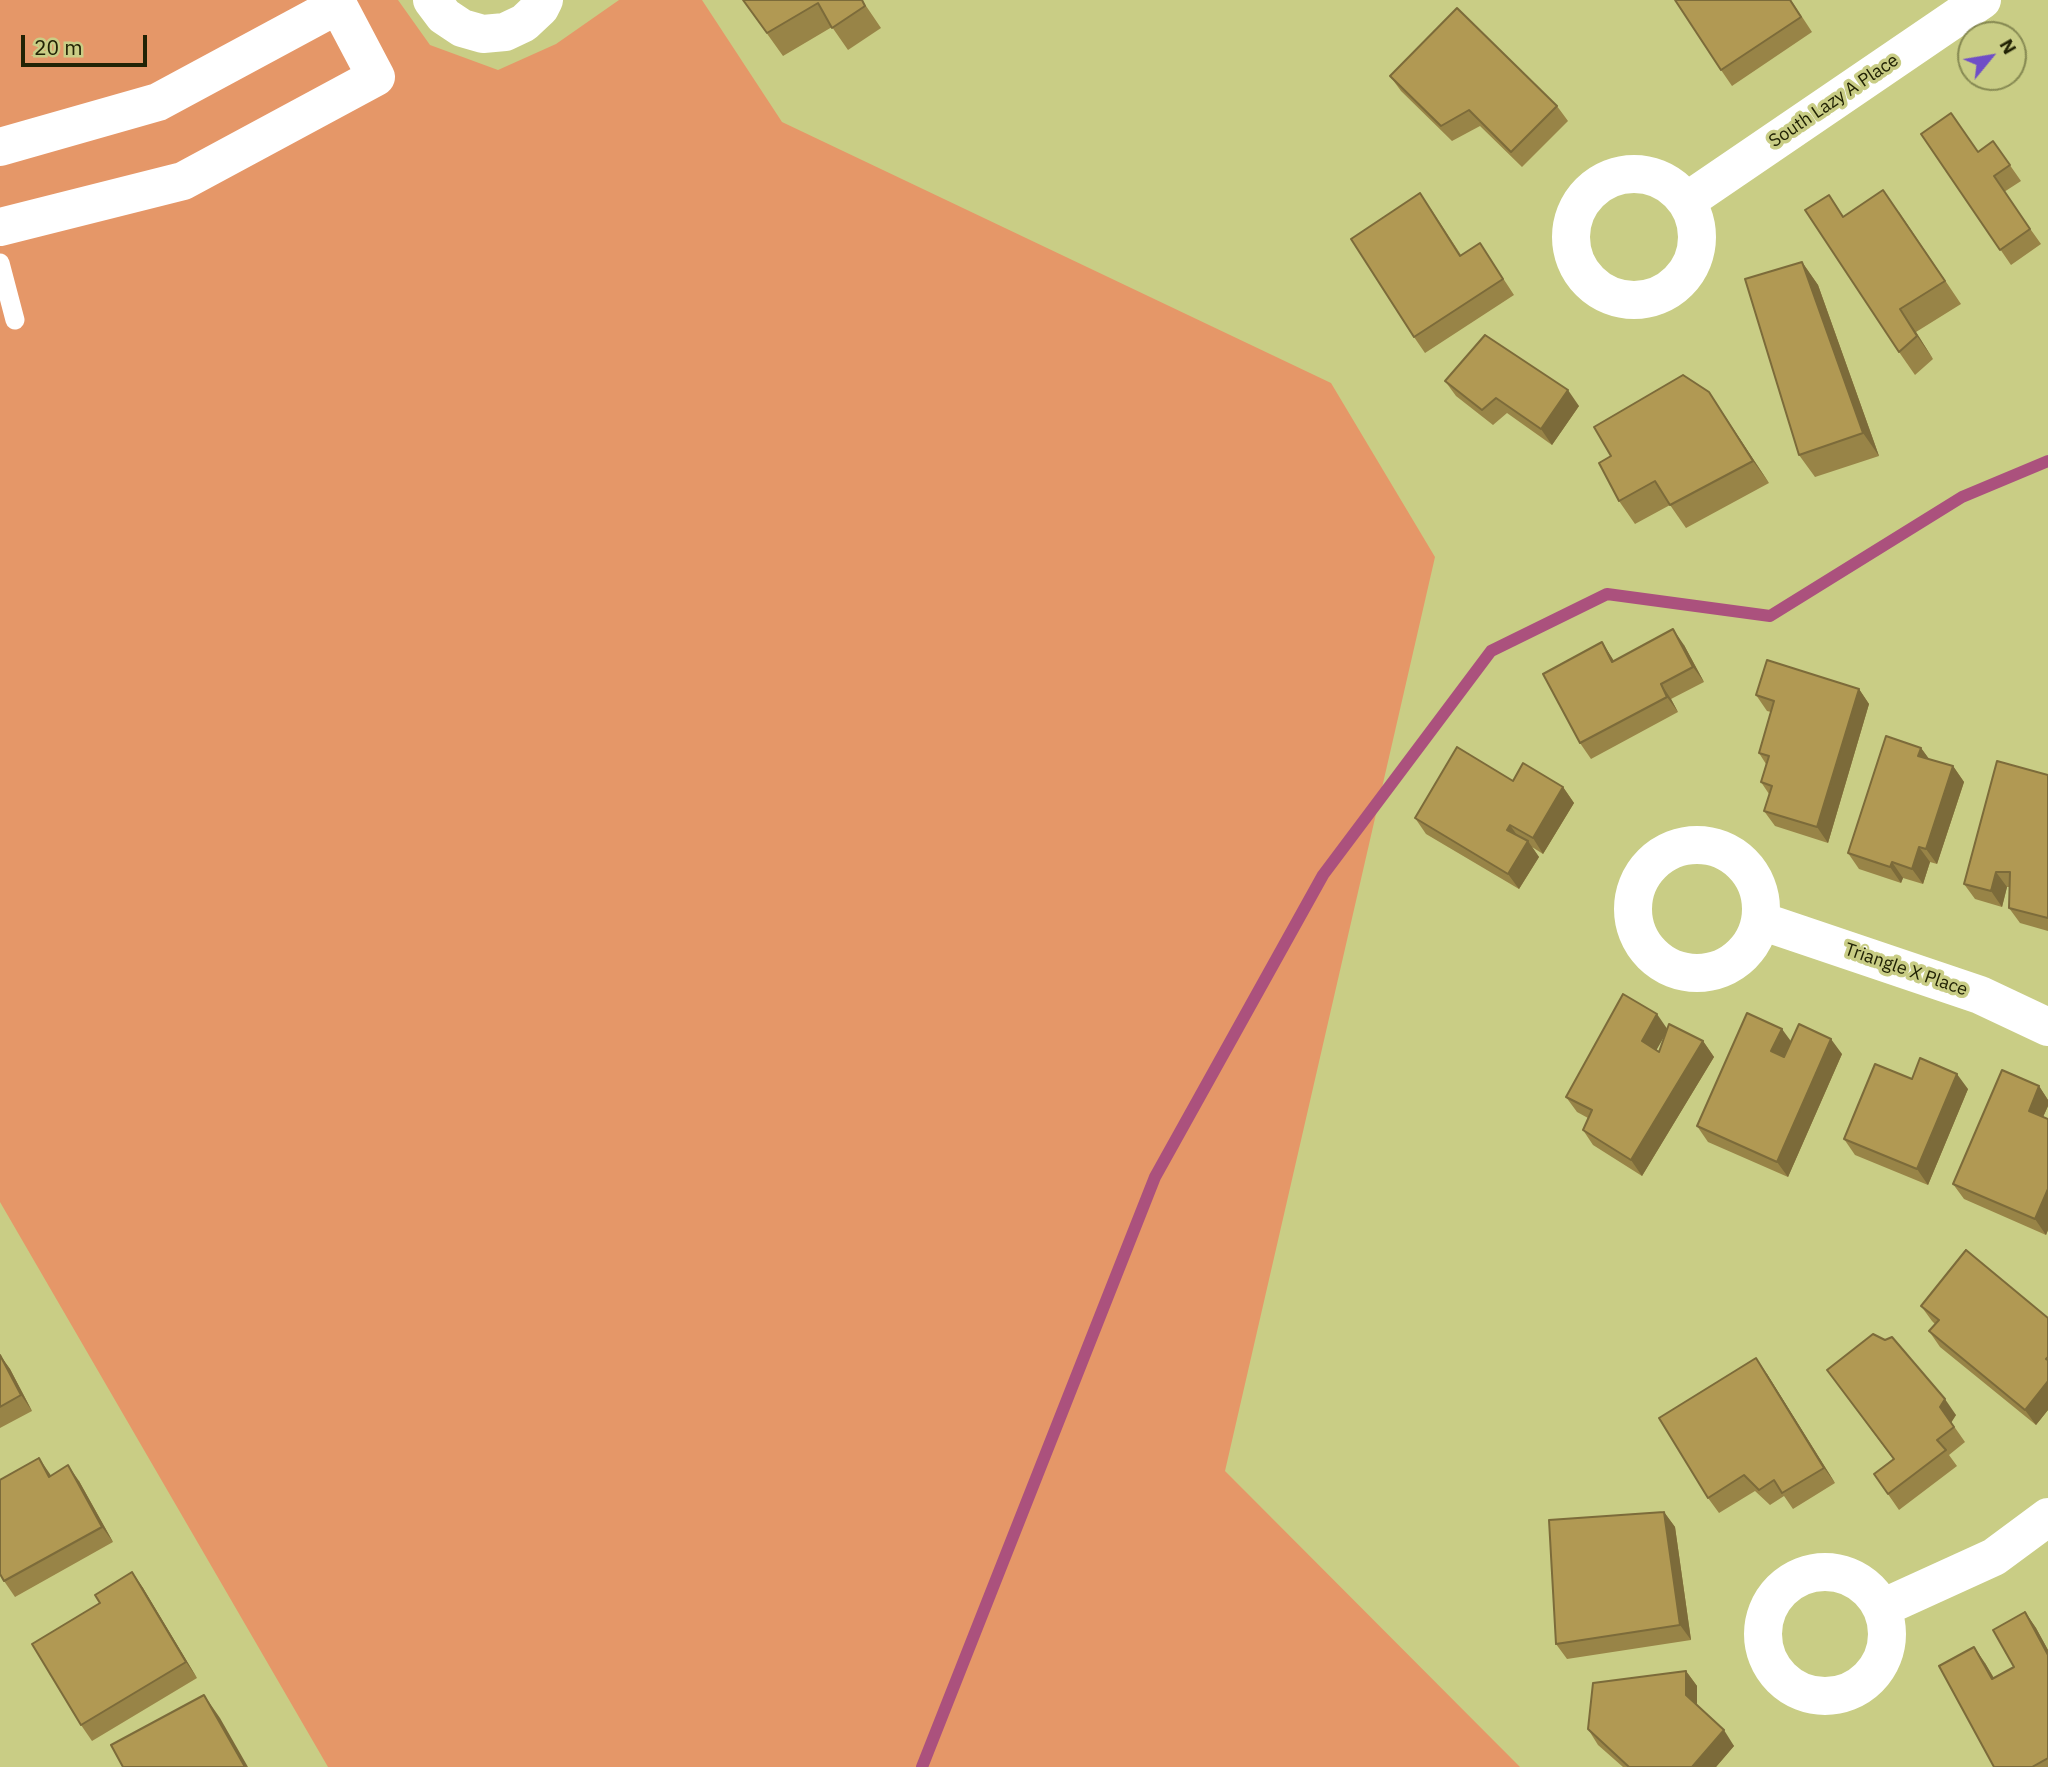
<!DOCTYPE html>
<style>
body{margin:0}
#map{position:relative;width:2048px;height:1767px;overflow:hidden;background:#c9cd85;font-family:"IBM Plex Sans",sans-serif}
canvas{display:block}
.north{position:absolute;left:1957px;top:21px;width:70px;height:70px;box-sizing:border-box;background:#c9cd85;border:2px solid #868952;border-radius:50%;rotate:60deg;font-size:19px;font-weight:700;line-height:28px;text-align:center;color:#222305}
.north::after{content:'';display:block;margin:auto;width:24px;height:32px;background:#6f4ec7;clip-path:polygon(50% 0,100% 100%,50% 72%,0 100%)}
.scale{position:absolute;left:21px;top:35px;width:126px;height:32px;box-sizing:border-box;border:4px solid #222305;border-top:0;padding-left:9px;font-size:21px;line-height:24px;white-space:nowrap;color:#222305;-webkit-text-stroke:5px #c9cd85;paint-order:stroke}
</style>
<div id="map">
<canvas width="2048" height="1767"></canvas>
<div class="north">N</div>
<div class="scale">20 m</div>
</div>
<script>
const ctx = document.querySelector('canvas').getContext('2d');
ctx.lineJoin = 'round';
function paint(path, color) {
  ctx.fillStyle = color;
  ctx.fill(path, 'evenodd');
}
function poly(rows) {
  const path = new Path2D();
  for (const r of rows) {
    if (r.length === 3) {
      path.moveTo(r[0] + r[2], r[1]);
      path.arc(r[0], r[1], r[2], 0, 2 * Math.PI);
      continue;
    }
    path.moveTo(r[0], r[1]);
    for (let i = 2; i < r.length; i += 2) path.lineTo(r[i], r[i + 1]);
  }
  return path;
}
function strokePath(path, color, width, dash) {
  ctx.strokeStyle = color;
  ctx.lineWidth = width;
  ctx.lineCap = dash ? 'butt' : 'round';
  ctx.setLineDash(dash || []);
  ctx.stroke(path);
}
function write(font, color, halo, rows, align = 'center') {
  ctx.font = font + ' "IBM Plex Sans",sans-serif';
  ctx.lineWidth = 7;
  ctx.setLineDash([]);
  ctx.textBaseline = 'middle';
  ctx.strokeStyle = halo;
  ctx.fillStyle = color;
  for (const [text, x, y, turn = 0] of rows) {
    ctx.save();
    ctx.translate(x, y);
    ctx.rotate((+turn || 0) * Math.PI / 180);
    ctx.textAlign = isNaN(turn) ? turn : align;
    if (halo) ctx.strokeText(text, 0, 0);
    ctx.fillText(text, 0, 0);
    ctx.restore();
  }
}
const green = poly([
 [0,0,398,0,430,45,498,70,556,44,619,0,702,0,782,122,1331,383,1435,557,1225,1471,1520,1767,328,1767,0,1202]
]);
const stream = poly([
 [922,1767,1155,1177,1323,875,1491,651,1607,594,1770,616,1962,497,2048,461]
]);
const service = poly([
 [0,263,15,320]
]);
const minor = poly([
 [432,0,444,16,462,28,483,34,505,32,524,23,540,8,544,0],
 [0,147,158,102,338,5,376,77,183,181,0,227],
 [1634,237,63],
 [1687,201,1982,0],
 [1697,909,64],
 [1761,921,1980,995,2048,1027],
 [1825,1634,62],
 [1882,1608,1994,1557,2048,1517]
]);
const wall = poly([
 [743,0,862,0,881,28,848,50,832,27,783,56],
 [1791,0,1812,32,1732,86,1721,70],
 [1390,76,1557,106,1568,121,1522,167,1480,126,1452,141,1401,91],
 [1921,134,1978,152,1993,141,2021,181,2004,192,2041,244,2011,265],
 [1829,195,1844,217,1899,212,1961,304,1916,332,1933,359,1915,375,1899,352],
 [1431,209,1461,255,1480,243,1514,295,1425,353,1414,337],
 [1802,262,1818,285,1879,456,1815,477,1799,455],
 [1445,381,1579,406,1552,445,1507,413,1493,425,1456,396],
 [1709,392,1769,483,1686,528,1670,505,1635,524,1619,501,1611,456],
 [1602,642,1614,661,1684,645,1704,682,1671,699,1678,712,1591,759,1580,743],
 [1859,689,1869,704,1828,843,1775,826,1764,811,1769,794,1761,782,1766,764,1759,753,1771,712,1767,711,1756,695],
 [1921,748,1929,759,1953,766,1964,782,1937,864,1930,862,1923,884,1903,878,1901,883,1859,869,1848,853],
 [2048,775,2048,931,2020,923,2009,908,2009,887,2007,887,2002,907,1975,899,1964,884],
 [1513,781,1563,787,1574,803,1543,854,1532,847,1539,857,1519,889,1426,834,1415,818],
 [1667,1029,1703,1041,1714,1057,1642,1176,1593,1145,1583,1130,1588,1118,1577,1112,1566,1097],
 [1666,1032,1659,1052,1656,1050],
 [1791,1042,1842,1054,1788,1177,1708,1142,1697,1126],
 [1912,1079,1968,1089,1928,1185,1855,1155,1844,1139],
 [2039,1086,2048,1100,2048,1106,2043,1117,2048,1119,2048,1230,2046,1235,1964,1199,1953,1184],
 [1921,1306,2048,1318,2048,1410,2036,1425,1940,1347,1929,1331,1935,1324,1932,1321],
 [0,1355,10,1369,32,1411,0,1428],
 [1827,1370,1956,1415,1951,1422,1965,1442,1949,1455,1957,1466,1899,1510,1874,1474,1893,1459],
 [1767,1374,1835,1483,1793,1509,1784,1496,1770,1505,1755,1491,1719,1513,1708,1498],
 [51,1475,79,1481,113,1542,15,1597,4,1581],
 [1664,1512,1675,1527,1691,1640,1567,1659,1556,1644],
 [132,1572,143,1588,197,1678,92,1741,81,1725,100,1603],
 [2025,1612,2036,1628,2048,1650,2048,1767,1994,1767,1985,1663,1994,1678,2014,1667],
 [1686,1671,1697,1686,1697,1706,1734,1746,1716,1767,1623,1767,1598,1745,1588,1729]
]);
const shadedWall = poly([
 [1802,262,1818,285,1879,456,1863,433],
 [1900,309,1916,332,1933,359,1917,336],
 [1568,390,1579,406,1552,445,1541,429],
 [1709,392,1724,415,1769,483,1753,461],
 [1673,629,1684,645,1704,682,1693,667],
 [1602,642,1612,658,1623,678,1612,662],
 [1661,684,1671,699,1678,712,1667,697],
 [1859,689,1869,704,1828,843,1817,827],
 [1921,748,1932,763,1918,756],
 [1953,766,1964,782,1937,864,1926,849],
 [1563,787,1574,803,1543,854,1533,838],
 [1510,825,1521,841,1507,830],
 [1528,841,1539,857,1519,889,1508,874],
 [1919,847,1930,862,1923,884,1912,869],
 [1892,862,1903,878,1901,883,1890,867],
 [1996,872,2007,887,2002,907,1991,891],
 [1657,1014,1668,1030,1653,1056,1642,1041],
 [1782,1029,1793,1044,1782,1067,1771,1051],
 [1831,1039,1842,1054,1788,1177,1777,1162],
 [1703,1041,1714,1057,1642,1176,1631,1160],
 [1957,1074,1968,1089,1928,1185,1917,1169],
 [2039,1086,2048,1100,2048,1106,2039,1126,2029,1111],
 [2048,1189,2048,1230,2046,1235,2035,1219],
 [0,1355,10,1369,32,1411,21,1395],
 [1756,1358,1767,1374,1835,1483,1824,1468],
 [2048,1381,2048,1410,2036,1425,2025,1410],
 [1945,1399,1956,1415,1951,1423,1940,1407],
 [39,1458,50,1474,60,1492,49,1477],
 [68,1465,79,1481,113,1542,102,1527],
 [1664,1512,1675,1527,1691,1640,1680,1625],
 [132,1572,143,1588,197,1678,186,1662],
 [2025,1612,2036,1628,2048,1650,2048,1655],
 [1974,1647,1985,1663,2003,1694,1992,1679],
 [1686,1671,1697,1686,1697,1711,1686,1695],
 [204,1695,220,1718,248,1767,245,1767],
 [1724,1730,1734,1746,1716,1767,1692,1767]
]);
const building = poly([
 [743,0,862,0,865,6,832,28,818,3,767,33,743,0],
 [1675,0,1790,0,1801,17,1721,70,1675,0],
 [1457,8,1557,106,1511,152,1469,110,1441,126,1390,76,1457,8],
 [1951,113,1978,152,1993,141,2010,165,1994,176,2030,229,2000,250,1921,134,1951,113],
 [1883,190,1945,281,1900,309,1917,336,1899,352,1805,210,1829,195,1843,217,1883,190],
 [1420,193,1460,256,1480,243,1503,279,1414,337,1351,239,1420,193],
 [1802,262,1863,433,1799,455,1745,279,1802,262],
 [1485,335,1568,390,1541,429,1496,398,1482,410,1445,381,1485,335],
 [1683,375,1709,392,1753,461,1670,505,1655,481,1619,501,1599,463,1611,456,1594,427,1683,375],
 [1673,629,1693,667,1661,684,1667,697,1580,743,1543,674,1602,642,1612,662,1673,629],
 [1767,660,1859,689,1817,827,1764,811,1772,786,1761,782,1769,756,1759,753,1774,701,1756,695,1767,660],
 [1886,736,1921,748,1918,756,1953,766,1926,849,1919,847,1912,869,1892,862,1890,867,1848,853,1886,736],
 [1457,747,1513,781,1523,763,1563,787,1533,838,1510,825,1507,830,1528,841,1508,874,1415,818,1457,747],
 [1997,761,2048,775,2048,918,2009,908,2010,872,1996,872,1991,891,1964,884,1997,761],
 [1623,994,1657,1014,1642,1041,1659,1052,1669,1024,1703,1041,1631,1160,1583,1130,1592,1110,1566,1097,1623,994],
 [1747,1013,1782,1029,1771,1051,1784,1057,1799,1024,1831,1039,1777,1162,1697,1126,1747,1013],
 [1920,1058,1957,1074,1917,1169,1844,1139,1875,1064,1912,1079,1920,1058],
 [2002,1070,2039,1086,2029,1111,2048,1119,2048,1189,2035,1219,1953,1184,2002,1070],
 [1966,1250,2048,1318,2048,1357,2046,1359,2048,1360,2048,1381,2025,1410,1929,1331,1939,1320,1921,1306,1966,1250],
 [1873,1334,1885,1340,1892,1337,1945,1399,1940,1407,1954,1427,1937,1440,1946,1450,1888,1494,1874,1474,1894,1459,1827,1370,1873,1334],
 [0,1355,21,1395,0,1407,0,1355],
 [1756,1358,1824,1468,1782,1493,1774,1480,1759,1490,1744,1475,1708,1498,1659,1418,1756,1358],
 [39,1458,49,1477,68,1465,102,1527,4,1581,0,1574,0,1480,39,1458],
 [1664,1512,1680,1625,1556,1644,1549,1520,1664,1512],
 [132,1572,186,1662,81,1725,32,1644,100,1603,95,1595,132,1572],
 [2025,1612,2048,1655,2048,1758,2032,1767,1994,1767,1939,1666,1974,1647,1992,1679,2014,1667,1993,1630,2025,1612],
 [1686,1671,1686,1695,1724,1730,1692,1767,1629,1767,1588,1729,1593,1683,1686,1671],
 [204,1695,245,1767,123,1767,111,1745,204,1695]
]);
const streetNames = [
 ["South Lazy A Place",1834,101,-34],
 ["Triangle X Place",1906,970,19]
];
paint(green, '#e59768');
strokePath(stream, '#ab517d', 12);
strokePath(service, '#fff', 19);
strokePath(minor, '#fff', 38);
paint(wall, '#988447');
paint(shadedWall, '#7c6b3a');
paint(building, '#b19953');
strokePath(building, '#7c6b3a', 2);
write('18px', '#222305', '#c9cd85', streetNames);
</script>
